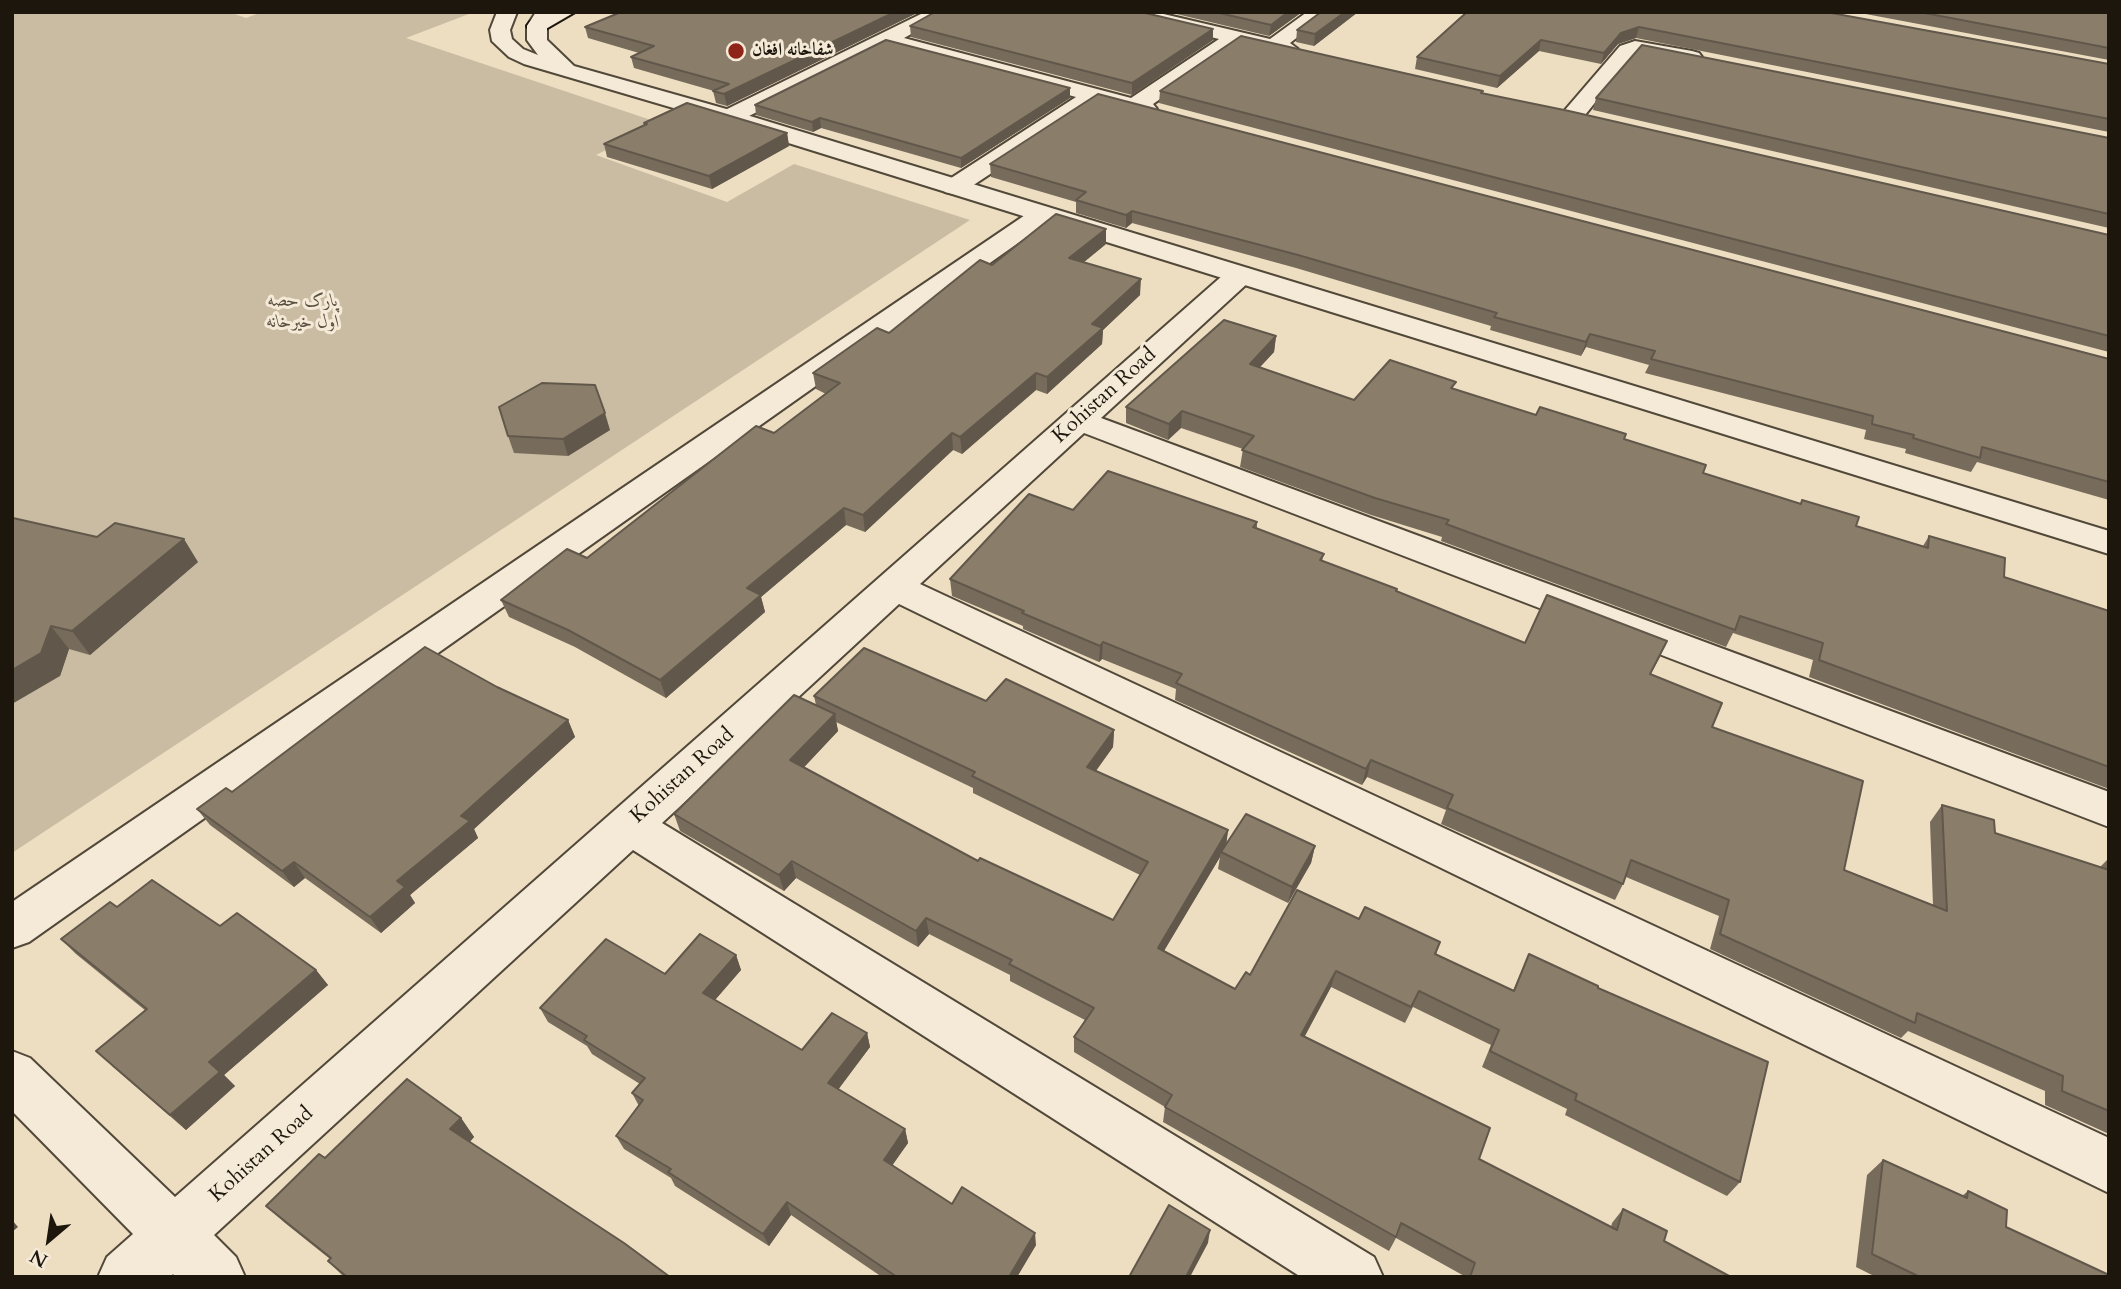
<!DOCTYPE html>
<meta charset="utf-8">
<style>
body{margin:0}
#map{position:relative;width:2121px;height:1289px;overflow:hidden;background:#eedec1;font-family:Cardo,serif}
canvas{display:block}
.frame{position:absolute;inset:0;border:14px solid #1d160d;pointer-events:none}
.north{position:absolute;left:14px;top:1205px;width:70px;height:70px;-webkit-text-stroke:5px #f4ead7;paint-order:stroke;rotate:209deg;font-size:19px;font-weight:700;line-height:28px;text-align:center;color:#1d160d}
.north::after{content:'';display:block;margin:auto;width:24px;height:32px;background:#1d160d;clip-path:polygon(50% 0,100% 100%,50% 72%,0 100%)}
</style>
<div id="map">
<canvas width="2121" height="1289"></canvas>
<div class="frame"></div>
<div class="north">N</div>
</div>
<script>
const ctx = document.querySelector('canvas').getContext('2d');
ctx.lineJoin = 'round';
function paint(path, color) {
  ctx.fillStyle = color;
  ctx.fill(path, 'evenodd');
}
function poly(rows) {
  const path = new Path2D();
  for (const r of rows) {
    path.moveTo(r[0], r[1]);
    for (let i = 2; i < r.length; i += 2) path.lineTo(r[i], r[i + 1]);
  }
  return path;
}
function strokePath(path, color, width, dash) {
  ctx.strokeStyle = color;
  ctx.lineWidth = width;
  ctx.lineCap = dash ? 'butt' : 'round';
  ctx.setLineDash(dash || []);
  ctx.stroke(path);
}
function write(font, color, halo, rows, align = 'center') {
  ctx.font = font + ' Cardo,Amiri,serif';
  ctx.lineWidth = 6;
  ctx.setLineDash([]);
  ctx.textBaseline = 'middle';
  ctx.strokeStyle = halo;
  ctx.fillStyle = color;
  for (const [text, x, y, turn = 0] of rows) {
    ctx.save();
    ctx.translate(x, y);
    ctx.rotate((+turn || 0) * Math.PI / 180);
    ctx.textAlign = isNaN(turn) ? turn : align;
    if (halo) ctx.strokeText(text, 0, 0);
    ctx.fillText(text, 0, 0);
    ctx.restore();
  }
}
const green = poly([
 [12,12,229,12,246,18,262,12,474,12,406,38,660,123,596,155,727,202,794,164,970,220,12,853]
]);
const minor = poly([
 [925,12,951,12,904,38,1131,98,1219,39,1121,16,1118,12,1155,12,1270,39,1307,12,1330,12,1290,43,1298,49,1295,53,1288,55,1239,44,1153,104,1157,109,1154,114,1146,116,1097,103,963,192,954,194,945,192,942,187,945,182,1076,97,887,47,737,122,729,124,721,122,718,117,721,112,925,12],
 [1635,41,1692,51,1699,53,1702,57,1699,61,1692,63,1650,54,1634,54,1581,120,1565,120,1562,115,1565,110,1620,46,1635,41],
 [1043,206,1052,209,1056,214,1052,219,29,942,12,948,12,902,1034,209,1043,206],
 [1240,267,1250,269,1254,275,1250,281,1101,418,2109,792,2109,827,1084,433,920,584,2109,1138,2109,1193,899,604,662,823,1374,1257,1383,1277,1301,1277,633,850,214,1235,236,1257,245,1277,175,1277,173,1274,170,1277,98,1277,107,1257,133,1234,12,1111,12,1051,30,1058,175,1197,1230,269,1240,267]
]);
const tertiary = poly([
 [497,12,517,12,510,30,512,39,523,49,538,55,527,40,527,26,536,12,556,12,547,26,547,40,574,66,737,112,2109,531,2109,554,721,122,524,64,509,57,492,41,490,30,497,12]
]);
const secondary = poly([
 [549,12,575,12,544,30,530,30,527,26,530,22,549,12]
]);
const wall = poly([
 [919,12,727,106,716,103,713,91,714,91,634,68,631,57,639,53,588,38,585,27],
 [1168,12,1302,12,1269,36],
 [1321,12,1358,12,1314,46,1296,42,1297,30],
 [1459,12,1826,12,2109,64,2109,132,1636,38,1618,44,1601,64,1539,51,1497,88,1415,69,1417,57,1465,13],
 [1855,12,2109,12,2109,60],
 [910,26,1213,29,1213,40,1132,95,911,37],
 [1070,88,1070,98,961,168,821,128,813,132,756,115,755,105],
 [1160,91,1483,91,1483,94,2109,235,2109,352,1159,103],
 [1596,98,2109,138,2109,228,1593,110],
 [644,123,787,133,789,146,712,189,607,157,604,144,645,125],
 [990,164,2109,359,2109,500,1977,462,1971,472,1905,453,1906,449,1864,439,1866,430,1645,373,1649,365,1586,347,1581,356,1490,330,1491,326,1296,268,1132,223,1126,228,1076,213,1076,202,991,177],
 [1106,244,1083,263,1140,295,1103,330,1102,344,1047,394,1036,390,962,454,953,450,865,532,846,525,761,597,765,612,666,698,575,647,509,617,501,600,587,558,774,433,826,394,816,389,813,373,889,333,992,265],
 [1276,336,1274,352,1260,367,1354,400,1454,389,1536,415,1624,439,1703,473,1800,504,1802,500,1856,526,1923,546,1929,536,2004,577,2109,611,2109,789,1809,677,1813,660,1733,633,1726,647,1441,541,1442,537,1371,515,1240,467,1243,449,1181,428,1168,440,1126,423,1126,407],
 [610,430,568,456,514,453,508,436],
 [1073,510,1257,522,1257,529,1324,554,1322,561,1525,643,1660,657,1650,675,1712,727,1844,870,1933,905,1930,822,1942,805,1995,833,2100,867,2109,858,2109,1134,2045,1105,2045,1091,1908,1031,1901,1038,1710,949,1719,916,1626,877,1623,884,1615,900,1441,824,1446,810,1367,777,1362,785,1175,700,1176,689,1102,659,1099,662,1023,629,1023,626,952,596,950,579],
 [13,518,198,562,90,655,69,649,60,676],
 [497,687,568,720,575,737,474,829,478,838,410,895,415,903,381,933,305,878,294,887,210,825,197,809,232,792],
 [814,696,986,701,1114,730,1113,747,1096,771,1228,830,1226,844,1315,846,1311,863,1288,903,1218,869,1220,857,1164,951,1235,989,1250,975,1359,919,1440,942,1436,954,1513,991,1529,954,1598,988,1740,1182,1727,1196,1565,1115,1567,1109,1482,1067,1491,1045,1413,1007,1405,1023,1331,987,1304,1037,1479,1159,1611,1227,1612,1223,1623,1209,1664,1241,1731,1277,1466,1277,1396,1238,1389,1251,1163,1122,1165,1107,1074,1052,1074,1037,1085,1020,1010,981,1010,975,929,934,918,947,796,878,784,891,680,831,674,814,816,705],
 [836,722,973,788,973,793,1140,875,1113,920,978,861,804,767,838,731],
 [117,907,220,926,316,970,328,985,224,1075,235,1086,186,1130,112,1066,146,1011,76,954,61,939],
 [736,955,741,970,715,1000,802,1050,867,1033,870,1047,838,1089,905,1129,908,1143,892,1165,952,1204,1036,1245,1017,1277,882,1277,791,1215,769,1246,675,1186,671,1178,624,1149,616,1136,639,1106,632,1093,640,1084,592,1054,587,1046,548,1022,540,1008],
 [461,1118,474,1137,470,1142,670,1277,344,1277,328,1261,330,1259,285,1223,266,1206,325,1158],
 [1883,1160,1962,1196,1968,1191,2006,1227,2109,1277,1876,1277,1856,1267,1867,1175]
]);
const shadedWall = poly([
 [895,12,919,12,727,106,724,94],
 [1288,12,1302,12,1269,36,1271,25],
 [1345,12,1358,12,1314,46,1315,34],
 [1639,27,1636,38,1618,44,1601,64,1604,53,1621,33],
 [1213,29,1213,40,1132,95,1132,83],
 [1541,40,1539,51,1497,88,1500,76],
 [1070,88,1070,98,961,168,961,158],
 [820,118,821,128,813,132,812,122],
 [787,133,789,146,712,189,709,176],
 [1132,211,1132,223,1126,228,1126,215],
 [1106,229,1106,244,1069,274,1069,258],
 [1141,279,1140,295,1103,330,1102,344,1047,394,1047,377,1092,324],
 [1590,334,1586,347,1581,356,1586,342],
 [1276,336,1274,352,1248,380,1250,364],
 [1036,373,1036,390,962,454,960,437],
 [1182,411,1181,428,1168,440,1169,424],
 [605,413,610,430,568,456,563,439],
 [952,433,953,450,865,532,863,515],
 [844,508,846,525,761,597,765,612,666,698,660,680,747,588],
 [184,539,198,562,90,655,72,631],
 [51,626,69,649,60,676,12,704,12,670],
 [1103,642,1102,659,1099,662,1100,646],
 [835,714,838,731,794,778,790,760],
 [568,720,575,737,474,829,478,838,410,895,415,903,381,933,370,917,397,881,461,816],
 [1114,730,1113,747,1086,784,1087,767],
 [1371,760,1367,777,1362,785,1366,769],
 [1228,830,1226,847,1221,852,1220,857,1156,964,1158,948],
 [1315,846,1311,863,1288,903,1292,887],
 [792,861,796,878,784,891,779,875],
 [294,862,305,878,294,887,282,871],
 [926,918,929,934,918,947,916,931],
 [736,955,741,970,708,1008,703,993],
 [316,970,328,985,224,1075,235,1086,186,1130,170,1115,209,1062],
 [1336,971,1331,987,1297,1051,1301,1035],
 [867,1033,870,1047,832,1098,828,1083],
 [461,1118,474,1137,464,1147,450,1129],
 [905,1129,908,1143,887,1173,884,1160],
 [787,1202,791,1215,769,1246,763,1234],
 [12,1220,18,1227,12,1232],
 [1210,1230,1208,1243,1190,1277,1186,1277],
 [1035,1233,1036,1245,1017,1277,1009,1277]
]);
const building = poly([
 [621,12,895,12,724,94,713,91,729,84,631,57,654,46,585,27,621,12],
 [935,12,1141,12,1213,29,1132,83,910,26,935,12],
 [1215,12,1288,12,1271,25,1215,12],
 [1321,12,1345,12,1315,34,1297,30,1321,12],
 [1467,12,1826,12,2109,64,2109,119,1639,27,1621,33,1604,53,1541,40,1500,76,1417,57,1467,12],
 [1919,12,2109,12,2109,48,1919,12],
 [1241,36,1483,91,1481,93,1569,111,2109,235,2109,336,1160,91,1241,36],
 [886,40,1070,88,961,158,820,118,812,122,755,105,886,40],
 [1642,45,2109,138,2109,214,1596,98,1642,45],
 [1098,94,2109,359,2109,482,1982,447,1980,458,1913,438,1914,435,1872,424,1873,416,1651,359,1655,351,1590,334,1586,342,1494,317,1497,313,1298,255,1132,211,1126,215,1076,200,1086,192,990,164,1098,94],
 [687,103,787,133,709,176,604,144,647,124,644,123,687,103],
 [1056,214,1106,229,1069,258,1141,279,1092,324,1103,328,1047,377,1036,373,960,437,952,433,863,515,844,508,747,588,761,595,660,680,568,630,501,600,567,549,587,558,756,426,774,433,840,383,813,373,877,328,889,333,980,260,992,265,1056,214],
 [1224,320,1276,336,1250,364,1354,400,1390,360,1456,382,1451,388,1536,415,1540,407,1626,434,1624,439,1706,465,1703,473,1801,504,1802,500,1859,517,1856,526,1928,548,1929,536,2005,558,2004,577,2109,611,2109,767,1819,660,1823,643,1740,616,1735,630,1446,524,1449,520,1375,498,1242,450,1254,436,1182,411,1169,424,1126,407,1224,320],
 [542,383,595,385,605,413,563,439,508,436,499,407,542,383],
 [1108,471,1257,522,1253,527,1324,554,1320,560,1397,589,1396,591,1525,643,1547,595,1667,641,1650,674,1722,703,1712,727,1863,781,1844,870,1947,911,1942,805,1994,820,1995,833,2109,870,2109,1111,2062,1091,2063,1076,1917,1013,1915,1023,1720,934,1729,900,1631,860,1623,884,1447,808,1453,795,1371,760,1366,769,1176,683,1182,674,1103,642,1100,646,1022,613,1024,611,950,579,1029,494,1073,510,1108,471],
 [12,518,13,518,97,537,115,523,184,539,72,631,51,626,41,653,12,670,12,518],
 [425,647,497,687,568,720,461,816,470,821,397,881,405,887,370,917,294,862,282,871,197,809,226,788,232,792,425,647],
 [864,648,986,701,1006,679,1114,730,1087,767,1228,830,1158,948,1235,989,1246,972,1250,975,1297,890,1359,919,1365,907,1440,942,1435,954,1514,991,1529,954,1598,986,1598,988,1768,1062,1740,1182,1575,1100,1577,1094,1490,1051,1499,1030,1419,991,1411,1007,1336,971,1301,1035,1490,1128,1479,1159,1617,1230,1623,1209,1667,1231,1664,1241,1731,1277,1470,1277,1475,1263,1401,1223,1396,1237,1165,1107,1172,1095,1074,1037,1094,1008,1009,964,1012,960,926,918,916,931,792,861,779,875,674,814,794,695,835,714,790,760,978,861,980,858,1113,920,1148,862,972,776,975,772,814,696,864,648],
 [1246,814,1315,846,1292,887,1221,852,1246,814],
 [152,880,220,926,237,913,316,970,209,1062,220,1072,170,1115,96,1051,147,1009,61,939,110,902,117,907,152,880],
 [700,934,736,955,703,993,802,1050,832,1013,867,1033,828,1083,905,1129,884,1160,952,1204,962,1187,1035,1233,1009,1277,897,1277,787,1202,763,1234,668,1172,671,1169,616,1136,643,1100,632,1093,645,1078,584,1040,587,1036,540,1008,606,939,665,974,700,934],
 [407,1079,461,1118,450,1129,624,1243,670,1277,347,1277,328,1261,331,1258,266,1206,319,1154,325,1158,407,1079],
 [1883,1160,1967,1198,1968,1191,2007,1210,2006,1227,2109,1275,2109,1277,1920,1277,1872,1254,1883,1160],
 [1169,1205,1210,1230,1186,1277,1129,1277,1169,1205]
]);
const markers = [
 [736,51,9,"#8f2418"]
];
const farPoinames = [
 ["شفاخانه افغان",752,51]
];
const farParknames = [
 ["پارک حصه",303,302],
 ["اول خیرخانه",303,323]
];
const streetNames = [
 ["Kohistan Road",1105,396,-42],
 ["Kohistan Road",683,776,-42],
 ["Kohistan Road",262,1155,-42]
];
paint(green, '#cabca2');
strokePath(minor, '#51483a', 4);
strokePath(tertiary, '#51483a', 4);
strokePath(secondary, '#1d160d', 4);
paint(minor, '#f4ead7');
paint(tertiary, '#f4ead7');
paint(secondary, '#f4ead7');
paint(wall, '#776c5c');
paint(shadedWall, '#61584b');
paint(building, '#8a7e6b');
strokePath(building, '#61584b', 2);
for (const [x, y, r, color] of markers) {
  const dot = new Path2D();
  dot.arc(x, y, r, 0, 2 * Math.PI);
  ctx.fillStyle = color;
  ctx.fill(dot);
  strokePath(dot, '#f4ead7', 2.5);
}
write('bold 18px', '#1d160d', '#f4ead7', farPoinames, 'left');
write('italic 18px', '#5a5041', '#f4ead7', farParknames);
write('21px', '#1d160d', '#f4ead7', streetNames);
</script>
